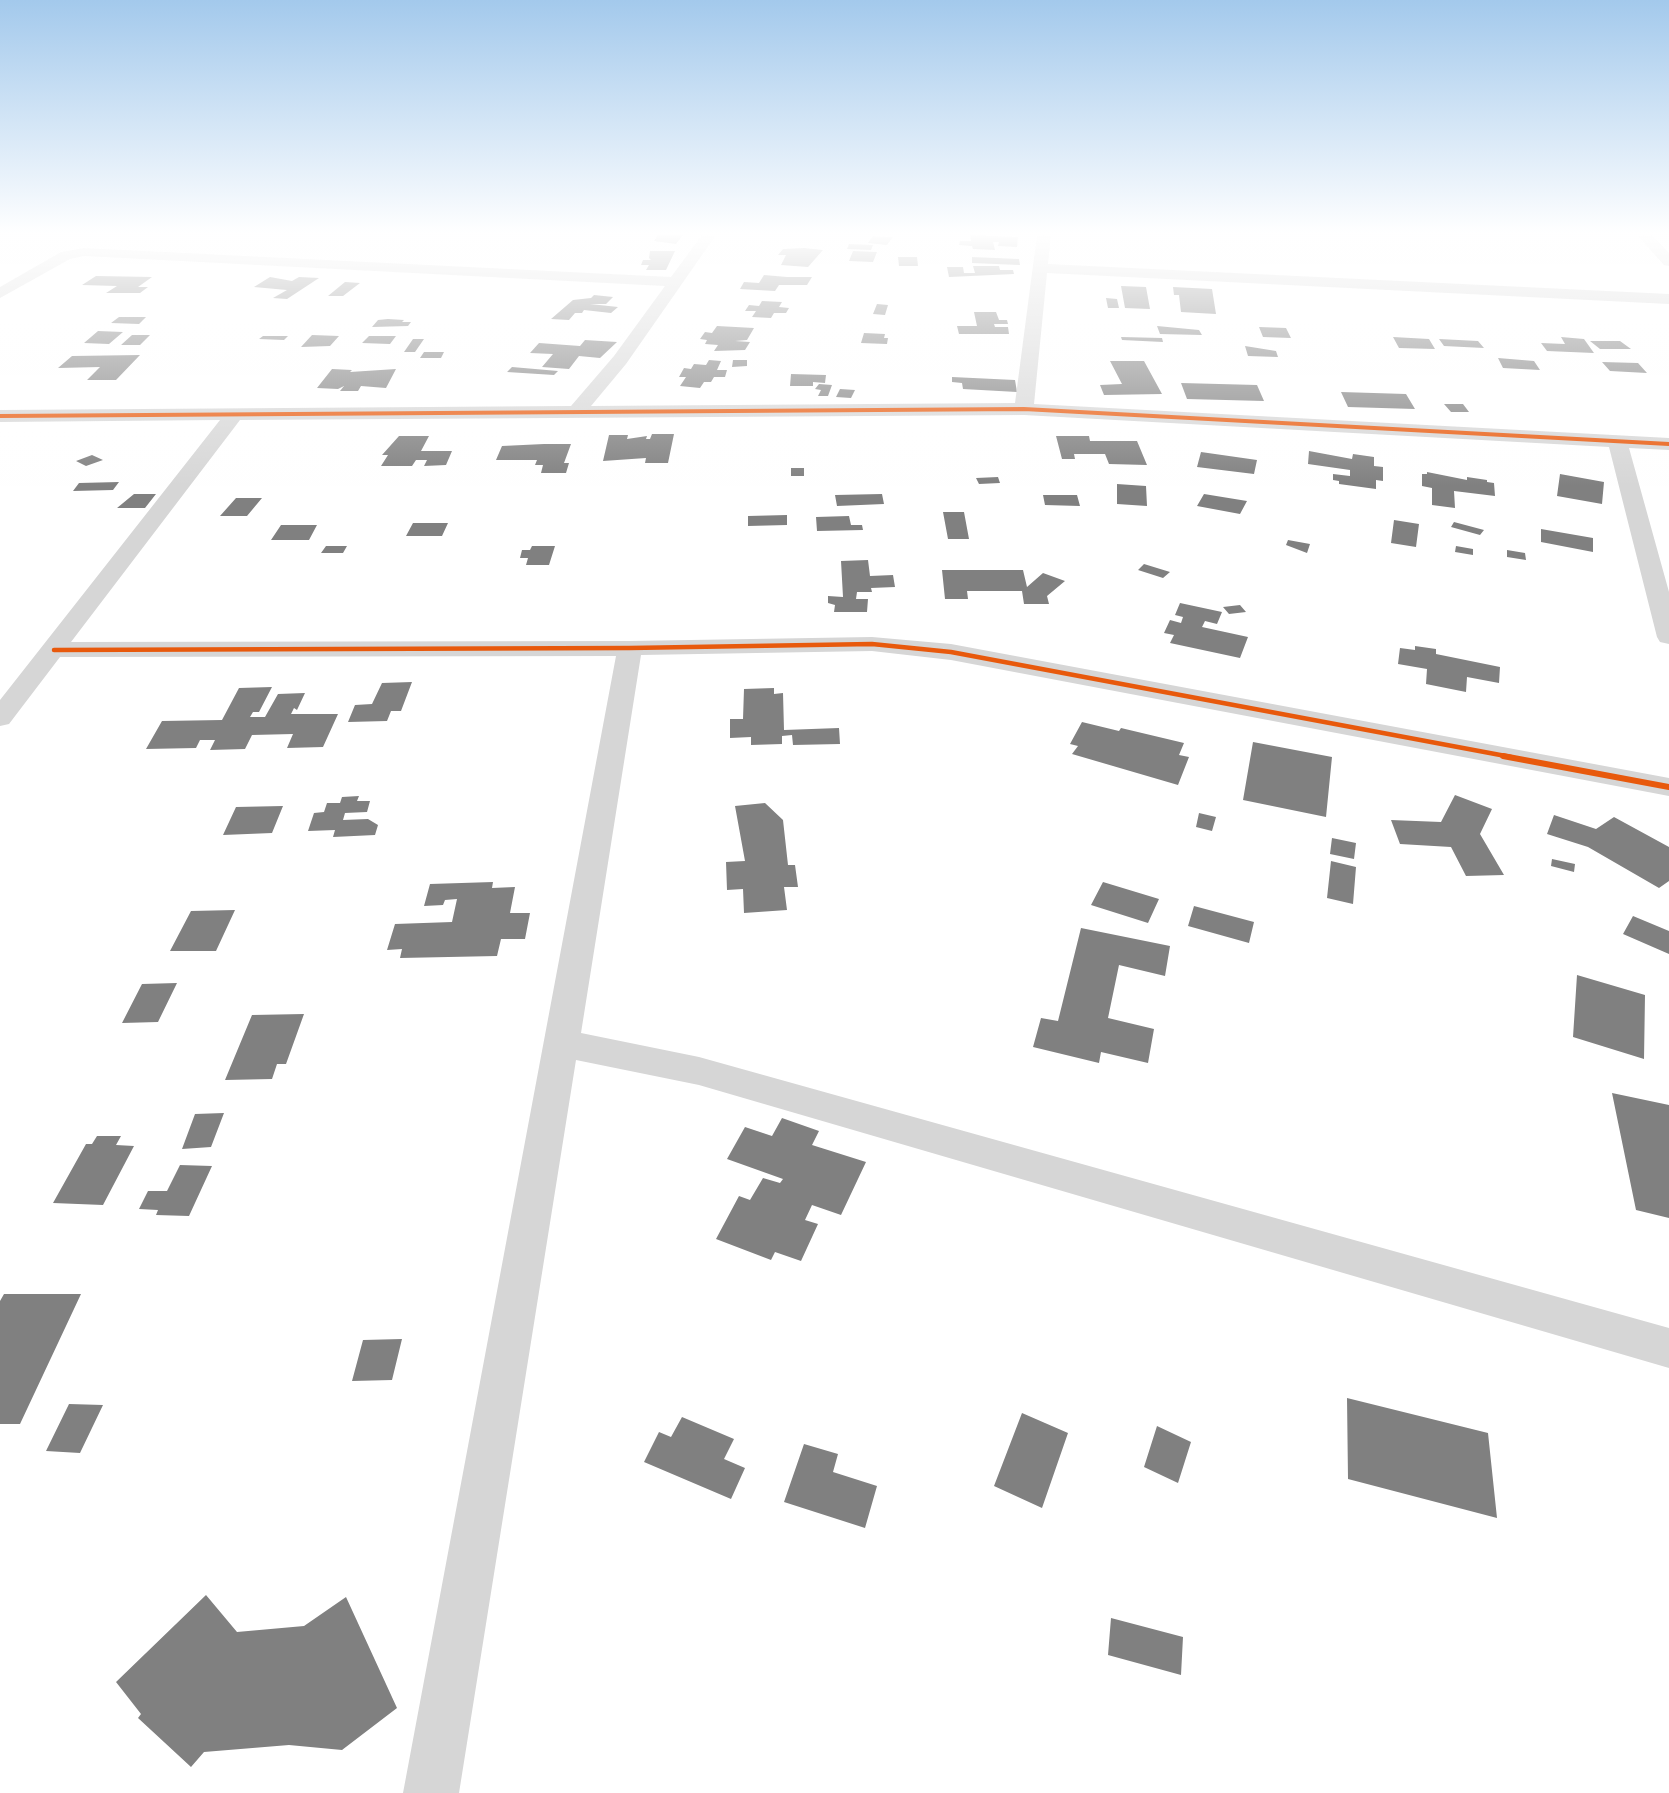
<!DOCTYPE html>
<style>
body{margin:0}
canvas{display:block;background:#fff}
</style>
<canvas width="1669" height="1793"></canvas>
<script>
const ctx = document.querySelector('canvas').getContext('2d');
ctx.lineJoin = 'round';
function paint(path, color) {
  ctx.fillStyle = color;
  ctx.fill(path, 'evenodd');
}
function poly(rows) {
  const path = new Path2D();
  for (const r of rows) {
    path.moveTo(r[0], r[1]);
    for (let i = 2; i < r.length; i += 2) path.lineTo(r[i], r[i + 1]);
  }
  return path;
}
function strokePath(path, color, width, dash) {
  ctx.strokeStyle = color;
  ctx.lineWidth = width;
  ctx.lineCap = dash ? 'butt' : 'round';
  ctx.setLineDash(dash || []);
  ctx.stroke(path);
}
const building = poly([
 [658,235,683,235,676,244,654,241],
 [970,235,1018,237,1017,247,998,246,999,242,993,242,995,250,973,249,972,246,959,245,960,241,971,241],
 [873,236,889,237,893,237,887,245,868,243],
 [849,244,873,245,871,250,847,249],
 [804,248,823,250,808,267,781,265,786,255,778,255,783,249],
 [650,251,675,251,666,270,646,270,649,265,641,265,643,260,651,260,649,258],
 [853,251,877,252,873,262,849,261],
 [898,257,917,257,918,266,899,266],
 [972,257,1019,259,1020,265,972,263],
 [973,266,999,266,1000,270,1013,270,1014,274,949,277,947,267,963,267,964,273,975,273],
 [764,275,787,277,812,277,807,285,779,285,775,291,740,289,744,282,759,283],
 [96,276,152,277,138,287,148,287,140,293,106,293,117,286,82,285],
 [270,277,292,281,299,277,319,278,287,299,273,298,287,290,254,287],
 [345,282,360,283,343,296,328,296],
 [1121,286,1146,287,1150,309,1125,308],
 [1173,287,1212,289,1216,314,1181,312,1179,295,1174,295],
 [594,295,613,297,606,304,590,304,618,307,611,313,584,310,582,313,575,313,569,320,551,319,573,300,591,298],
 [1106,298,1117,299,1119,308,1108,308],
 [762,301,782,302,779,307,789,308,786,313,774,313,771,318,752,317,756,311,745,311,749,305,759,306],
 [877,304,888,305,885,315,873,314],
 [974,312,996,312,999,320,1007,320,1008,324,994,324,995,327,1008,327,1009,334,959,334,957,326,977,326],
 [119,317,146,317,139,324,111,323],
 [388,319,404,320,402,322,411,322,408,326,372,327,378,320],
 [717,326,754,328,747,340,735,341,750,342,745,350,714,351,718,345,705,344,707,340,700,339,705,332,712,333],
 [1157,326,1199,330,1202,335,1160,334],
 [1259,327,1286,328,1291,338,1263,337],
 [98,331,123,332,109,344,84,343],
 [864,333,885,334,884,338,888,338,887,344,861,343],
 [132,335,150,335,140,345,121,345],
 [312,335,339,336,330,346,301,347],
 [263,336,288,336,284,340,259,339],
 [369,336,396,336,390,344,362,343],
 [1121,337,1162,338,1163,342,1122,340],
 [1393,337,1429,339,1435,349,1399,348],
 [1561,337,1584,339,1594,353,1547,351,1541,343,1565,344],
 [413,339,424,339,415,352,404,352],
 [1439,339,1478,341,1484,348,1444,346],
 [585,340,617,342,600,358,579,356,569,369,542,367,553,354,530,353,539,343,580,346],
 [1590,341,1620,341,1631,349,1600,349],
 [1245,346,1276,351,1278,357,1248,356],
 [424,352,444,352,441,358,420,358],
 [140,355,116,380,87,380,100,367,58,368,72,356],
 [1498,358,1534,361,1540,370,1503,368],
 [709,360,721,361,717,370,727,370,725,377,714,377,711,382,704,382,700,388,680,386,686,377,679,377,684,368,691,369,694,364,706,365],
 [733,360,747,360,747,366,732,367],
 [1110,361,1144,361,1162,394,1104,395,1100,385,1122,384],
 [1602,362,1638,363,1647,373,1610,371],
 [512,367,558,371,554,375,507,372],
 [332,369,352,370,350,372,396,369,386,388,361,386,358,391,340,391,344,386,338,389,317,388],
 [791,374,826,375,825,383,813,382,813,386,790,386],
 [952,377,1015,380,1017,392,963,389,962,383,952,382],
 [1181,383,1257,385,1264,401,1187,399],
 [819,384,832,385,828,396,818,396,821,390,815,389],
 [840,389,855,390,851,398,836,397],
 [1341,392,1406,394,1415,409,1348,407],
 [1444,404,1463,404,1469,412,1451,412],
 [652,434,674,434,668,463,645,463,646,458,603,461,609,435,628,435,627,439,647,436,646,439,650,439],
 [399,436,429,436,421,451,452,451,446,465,424,466,427,460,416,460,412,466,381,466,388,455,382,455],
 [1056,436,1089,436,1090,441,1137,441,1147,465,1109,464,1105,454,1074,454,1075,459,1062,459],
 [544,444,571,444,564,463,569,463,566,473,541,473,543,465,535,465,537,460,496,460,502,446],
 [1309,451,1352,459,1353,454,1374,457,1374,466,1383,467,1383,481,1376,480,1376,489,1339,484,1339,481,1333,480,1333,474,1350,476,1350,470,1308,464],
 [1201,452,1257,460,1254,474,1197,467],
 [92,455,103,460,86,466,76,461],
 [791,468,804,468,804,476,791,476],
 [1427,472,1467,480,1467,477,1487,480,1487,482,1494,483,1495,496,1454,491,1455,508,1432,505,1432,488,1422,486,1422,474,1427,474],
 [1560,474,1604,482,1602,504,1557,496],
 [998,477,1000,483,979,484,976,478],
 [119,482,113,490,73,491,79,483],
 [1117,484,1146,486,1147,506,1117,504],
 [134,494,156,494,145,508,117,508],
 [882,494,884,504,837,506,835,495],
 [1204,494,1247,501,1240,514,1197,506],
 [1043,495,1077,495,1080,506,1045,505],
 [236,498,262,498,247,516,220,516],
 [943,512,964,512,969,539,948,539],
 [787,515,787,525,748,526,748,516],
 [849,516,851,525,862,525,863,530,817,531,816,517],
 [1394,520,1419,524,1416,547,1391,543],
 [1454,522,1484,530,1480,535,1451,527],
 [413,523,448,523,442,536,406,536],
 [281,525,317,525,309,540,271,540],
 [1541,529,1593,538,1593,552,1541,542],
 [1288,540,1310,544,1307,553,1286,545],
 [326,546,347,546,343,553,321,553],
 [532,546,555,546,549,565,526,565,528,558,520,558,522,550,530,550],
 [1456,546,1473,549,1473,555,1455,552],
 [1507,550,1525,553,1526,560,1507,557],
 [868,560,870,576,893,575,895,587,871,588,872,592,857,592,856,599,868,599,867,612,834,612,835,605,828,603,828,596,843,597,841,561],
 [1144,564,1170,572,1163,578,1138,570],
 [942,570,1023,570,1027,587,1043,573,1065,581,1047,596,1049,604,1024,604,1022,591,967,591,968,599,945,599],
 [1180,603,1222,612,1217,624,1205,621,1202,627,1248,637,1240,658,1170,643,1174,635,1164,633,1170,620,1181,623,1183,617,1175,615],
 [1240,605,1246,612,1229,614,1223,607],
 [1415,646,1436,649,1436,654,1500,667,1499,683,1467,677,1466,692,1426,684,1427,669,1398,664,1400,648,1415,650],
 [412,682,401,711,391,711,387,721,348,722,355,705,372,704,382,683],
 [272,687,259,712,253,712,250,717,265,717,278,694,305,693,297,710,294,708,291,714,338,714,323,747,287,748,293,734,252,735,245,749,210,750,215,740,200,740,196,748,146,749,162,721,222,720,239,688],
 [774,688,774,694,783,693,784,730,839,728,840,744,793,745,792,735,782,736,782,744,751,745,751,737,730,738,730,719,743,719,744,689],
 [1082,722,1119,731,1121,728,1184,743,1179,755,1189,757,1178,785,1072,754,1078,746,1070,744],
 [1253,742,1332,757,1326,817,1243,800],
 [1455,795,1492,809,1480,834,1504,875,1466,876,1451,847,1400,844,1391,820,1441,822],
 [359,796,357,801,370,801,367,812,345,813,343,820,368,819,378,825,375,835,333,837,335,830,308,831,314,813,324,812,327,803,340,803,342,797],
 [765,803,783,820,788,865,795,865,798,887,784,887,787,910,744,913,743,889,727,890,726,862,745,861,735,806],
 [283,806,272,833,223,835,236,807],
 [1199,813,1216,817,1212,831,1196,827],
 [1554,815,1596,829,1614,817,1669,847,1669,881,1659,888,1588,847,1547,834],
 [1332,838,1356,843,1354,859,1330,854],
 [1552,859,1575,864,1574,872,1551,866],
 [1331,861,1356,867,1353,904,1327,898],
 [493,882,492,888,515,887,510,913,530,913,525,939,501,939,497,956,400,958,402,949,387,950,395,924,452,922,457,899,445,900,443,905,424,906,430,884],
 [1103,882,1159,899,1148,923,1091,905],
 [1194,906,1254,922,1249,943,1188,926],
 [235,910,216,951,170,951,191,911],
 [1633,916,1669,931,1669,954,1623,934],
 [1081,928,1170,946,1165,976,1119,965,1108,1018,1154,1029,1148,1063,1101,1052,1099,1063,1033,1047,1041,1018,1058,1021],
 [1577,975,1645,995,1644,1059,1573,1037],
 [177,983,158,1022,122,1023,142,984],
 [304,1014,286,1064,277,1064,272,1079,225,1080,252,1015],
 [1612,1093,1669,1105,1669,1218,1636,1210],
 [224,1113,211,1147,182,1149,195,1114],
 [782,1118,819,1131,812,1145,866,1162,841,1215,812,1205,805,1220,818,1224,801,1261,775,1252,771,1260,716,1239,739,1196,750,1200,763,1178,780,1183,783,1179,727,1159,745,1127,772,1136],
 [97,1136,121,1136,116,1145,134,1146,103,1205,53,1203,86,1144,92,1144],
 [180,1165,212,1166,189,1216,156,1215,158,1210,139,1209,148,1191,167,1191],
 [4,1294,81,1294,20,1424,0,1424,0,1301],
 [402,1339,392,1380,352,1381,363,1340],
 [1347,1398,1488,1433,1497,1518,1348,1479],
 [69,1404,103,1405,80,1453,46,1451],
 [1022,1413,1068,1433,1042,1508,994,1486],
 [682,1417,734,1439,724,1459,745,1468,731,1499,644,1462,659,1432,671,1437],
 [1157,1426,1191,1442,1178,1483,1144,1467],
 [804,1444,838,1454,833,1472,877,1486,865,1528,784,1502],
 [206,1595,237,1632,304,1626,346,1597,397,1708,342,1750,289,1745,204,1752,191,1767,138,1718,141,1714,116,1682],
 [1111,1618,1183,1637,1181,1675,1108,1655]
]);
const minor = poly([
 [702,235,716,235,626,364,591,406,1015,403,1037,235,1051,235,1048,264,1669,294,1669,304,1047,273,1034,404,1669,438,1669,450,1629,448,1669,592,1669,644,1660,642,1657,637,1609,447,1024,415,240,420,71,642,630,641,872,637,951,644,1669,778,1669,796,951,660,872,651,641,655,581,1033,699,1057,1669,1328,1669,1368,699,1085,576,1060,459,1793,403,1793,616,656,60,657,9,724,0,726,0,700,220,420,0,422,0,410,571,406,614,356,665,286,84,256,70,259,0,298,0,287,61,252,84,248,671,277,702,235],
 [1637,235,1652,235,1669,253,1669,266,1664,265,1637,235]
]);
const cyclewayFar2 = poly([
 [0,416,1024,409,1669,444]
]);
const cyclewayFar1 = poly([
 [54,650,630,648,872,644,951,652,1511,757]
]);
const cycleway = poly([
 [1503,756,1669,787]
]);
paint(building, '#808080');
paint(minor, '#d6d6d6');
strokePath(cyclewayFar2, '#e8590c', 4);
strokePath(cyclewayFar1, '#e8590c', 4.5);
strokePath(cycleway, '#e8590c', 6);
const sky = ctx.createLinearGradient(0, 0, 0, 486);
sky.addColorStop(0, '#a3c9ec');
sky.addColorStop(0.48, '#fff');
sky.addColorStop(1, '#ffffff00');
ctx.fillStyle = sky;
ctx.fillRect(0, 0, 1669, 486);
</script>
